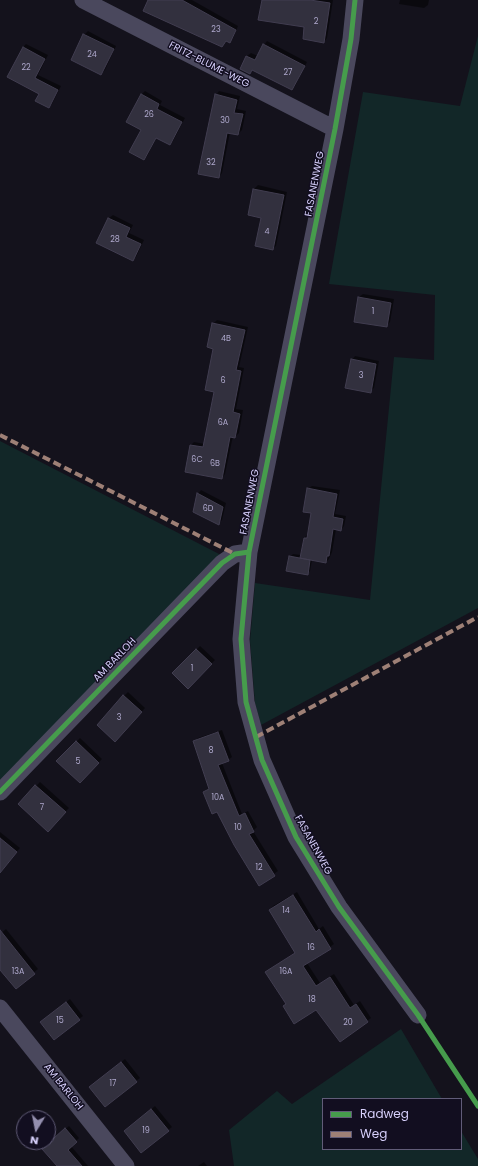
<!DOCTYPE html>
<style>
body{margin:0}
#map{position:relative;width:478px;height:1166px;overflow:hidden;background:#14121c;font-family:Poppins,sans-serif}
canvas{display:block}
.legend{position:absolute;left:322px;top:1098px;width:140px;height:52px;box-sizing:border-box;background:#120e20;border:1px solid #615c78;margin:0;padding:5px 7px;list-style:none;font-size:12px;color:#d7d0fc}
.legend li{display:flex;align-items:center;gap:8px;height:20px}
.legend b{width:20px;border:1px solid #615c78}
.north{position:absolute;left:16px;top:1110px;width:40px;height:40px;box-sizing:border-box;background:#120e20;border:1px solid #615c78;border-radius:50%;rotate:190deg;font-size:11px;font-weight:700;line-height:16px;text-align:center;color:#d7d0fc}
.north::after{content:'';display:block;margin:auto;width:14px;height:18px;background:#938eae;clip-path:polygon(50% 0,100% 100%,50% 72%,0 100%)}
</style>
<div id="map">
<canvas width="478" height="1166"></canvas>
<ul class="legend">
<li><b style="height:5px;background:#469c4c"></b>Radweg</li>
<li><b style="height:5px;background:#9e8076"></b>Weg</li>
</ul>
<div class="north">N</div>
</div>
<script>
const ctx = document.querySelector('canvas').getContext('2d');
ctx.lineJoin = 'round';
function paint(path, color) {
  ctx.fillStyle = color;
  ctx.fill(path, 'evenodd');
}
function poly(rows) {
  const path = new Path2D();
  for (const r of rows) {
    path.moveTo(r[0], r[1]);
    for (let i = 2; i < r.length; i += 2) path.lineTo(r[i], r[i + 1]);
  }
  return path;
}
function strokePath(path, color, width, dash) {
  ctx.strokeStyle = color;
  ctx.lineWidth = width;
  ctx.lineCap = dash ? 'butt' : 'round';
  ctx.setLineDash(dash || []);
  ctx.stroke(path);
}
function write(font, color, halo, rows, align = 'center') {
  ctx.font = font + ' Poppins,sans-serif';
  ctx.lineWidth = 3;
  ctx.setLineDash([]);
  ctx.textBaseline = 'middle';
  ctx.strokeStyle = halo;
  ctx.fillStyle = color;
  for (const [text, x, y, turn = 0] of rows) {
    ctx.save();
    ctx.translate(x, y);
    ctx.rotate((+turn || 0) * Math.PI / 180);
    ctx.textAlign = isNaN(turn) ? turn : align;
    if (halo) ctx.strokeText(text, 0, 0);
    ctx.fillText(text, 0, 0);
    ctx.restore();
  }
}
const green = poly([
 [478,36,478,608,261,725,255,703,250,641,255,583,370,600,394,357,434,360,435,295,329,284,363,92,460,106],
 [0,441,221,555,0,781],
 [401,1029,442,1099,323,1099,323,1149,461,1149,461,1131,478,1159,478,1166,234,1166,229,1130,277,1091,292,1104]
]);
const shadow = poly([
 [149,0,192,0,238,26,233,38,229,42,227,41,222,46],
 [263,0,333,0,327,38,324,42,306,26],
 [400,0,429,0,428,5,424,8,399,4],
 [88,31,116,46,105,70,101,74,84,35],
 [267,41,307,62,295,86,291,89,254,69,250,73,247,56,251,53,258,56,264,45],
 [26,44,48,55,38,75,61,86,52,104,49,107,40,94,23,47],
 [145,91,162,101,160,105,185,118,173,141,169,144,157,137,147,156,144,159,141,95],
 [219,91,240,96,237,109,246,111,242,130,238,134,230,132,222,173,219,177,216,95],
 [258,185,287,192,276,246,272,249,262,218,249,215,254,189],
 [113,215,133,225,129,233,144,240,136,257,132,260,97,243,109,218],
 [363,294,394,299,390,322,386,326,359,297],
 [217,320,248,327,239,367,244,368,236,409,243,410,239,433,235,437,233,436,225,474,222,478,190,446,194,442,205,444,216,391,213,324],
 [355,356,379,361,374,388,370,391,352,360],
 [312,486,340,490,335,514,346,516,344,526,341,530,336,529,332,552,329,559,326,562,312,560,310,571,307,574,290,557,293,554,301,555,304,538,308,534,312,513,308,489],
 [201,490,226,503,222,520,218,524,198,494],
 [200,646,215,660,188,687,173,673],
 [128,692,145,708,119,737,124,696],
 [222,730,232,757,228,760,222,763,242,814,248,811,257,827,253,831,278,871,259,884,217,810,204,792,210,787,194,742,198,738],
 [80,738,102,759,80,782,58,761],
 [40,782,69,808,48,830,19,804],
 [0,832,20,848,7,863,0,864],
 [297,892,319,929,323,926,334,944,307,963,320,983,334,974,354,1005,360,1001,371,1018,340,1041,317,1009,287,1004,267,972,296,952,270,910,273,906],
 [6,929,38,969,16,988,0,968,0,934],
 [70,999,83,1016,79,1019,41,1022],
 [125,1059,140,1078,136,1081,90,1087],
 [155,1106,172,1127,168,1130,125,1131],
 [69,1126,79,1138,71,1146,88,1166,59,1166,47,1145],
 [204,1162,207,1166,198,1166]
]);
const building = poly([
 [148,0,182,0,236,30,230,43,226,41,222,47,143,11,148,0],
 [262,0,310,0,330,3,324,43,303,39,304,27,258,20,262,0],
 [83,34,114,49,101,75,71,60,83,34],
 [263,44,305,66,292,90,252,70,250,74,240,69,246,56,255,60,263,44],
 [23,47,45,59,35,78,58,90,49,108,35,101,39,94,7,77,23,47],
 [141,94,159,104,157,109,182,122,170,145,156,138,144,160,129,152,141,130,126,122,141,94],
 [215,94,237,100,234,113,243,114,238,135,227,133,219,178,198,174,215,94],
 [253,189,284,195,273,250,255,246,261,218,248,215,253,189],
 [108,218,130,228,126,237,141,244,133,261,96,243,108,218],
 [358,297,391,303,387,327,354,322,358,297],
 [212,323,245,330,236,370,241,371,233,412,240,414,235,438,230,437,222,479,185,472,190,445,203,447,214,392,205,390,213,349,207,347,212,323],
 [351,359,376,364,371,393,345,388,351,359],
 [307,488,337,494,333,517,343,519,341,531,333,529,329,556,327,556,326,563,300,558,304,538,307,538,311,513,303,512,307,488],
 [197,493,223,507,219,525,193,512,197,493],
 [289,556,310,560,308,575,286,571,289,556],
 [196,649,212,664,188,689,172,673,196,649],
 [123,695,142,712,115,742,97,725,123,695],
 [218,732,229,761,218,765,239,816,245,813,254,832,249,834,275,876,259,886,234,845,217,812,212,814,203,792,209,789,193,741,218,732],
 [76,741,99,763,80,783,56,761,76,741],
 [35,785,66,812,48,832,18,804,35,785],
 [0,838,17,852,0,873,0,838],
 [293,895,316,932,319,929,331,949,303,966,316,986,330,977,350,1008,356,1004,368,1022,340,1042,316,1010,294,1024,283,1006,286,1004,265,972,295,953,269,910,293,895],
 [0,930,35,974,16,989,0,970,0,930],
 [66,1002,80,1020,54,1040,40,1022,66,1002],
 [121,1062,137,1082,105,1107,89,1087,121,1062],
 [151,1109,169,1131,141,1153,124,1131,151,1109],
 [65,1128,77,1142,68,1150,82,1166,57,1166,42,1149,65,1128]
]);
const street = poly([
 [83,0,335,129],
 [355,0,351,39,335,129,249,552,241,639,246,702,262,760,296,837,339,907,418,1015],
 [0,792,222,563,235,554,249,552],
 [0,1008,126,1166]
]);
const quiet = poly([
 [0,435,235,554],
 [256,737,478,617]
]);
const cycleway = poly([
 [355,0,351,39,335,129,249,552,241,639,246,702,262,760,296,837,339,907,418,1015,478,1106],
 [0,792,222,563,235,554,249,552]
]);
const numberNames = [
 ["2",316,22],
 ["23",216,30],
 ["24",92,55],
 ["22",26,68],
 ["27",288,73],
 ["26",149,115],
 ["30",225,121],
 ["32",211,163],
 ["4",267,232],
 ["28",115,240],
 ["1",373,312],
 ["4B",226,339],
 ["3",361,376],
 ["6",223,381],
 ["6A",223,423],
 ["6C",197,460],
 ["6B",215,464],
 ["6D",208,509],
 ["1",192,669],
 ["3",119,718],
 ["8",211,751],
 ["5",78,762],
 ["10A",218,798],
 ["7",42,808],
 ["10",238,828],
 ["12",259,868],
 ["14",286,911],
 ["16",311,948],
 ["13A",18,972],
 ["16A",286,972],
 ["18",312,1000],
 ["15",60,1021],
 ["20",348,1023],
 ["17",113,1084],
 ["19",146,1131]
];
const streetNames = [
 ["FRITZ-BLUME-WEG",209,65,27],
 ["FASANENWEG",315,184,-79],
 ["FASANENWEG",250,502,-79],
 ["AM BARLOH",115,660,-46],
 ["FASANENWEG",313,845,61],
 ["AM BARLOH",63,1087,51]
];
paint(green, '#122728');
paint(shadow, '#0007');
paint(building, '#32303e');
strokePath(building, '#413d50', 1);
strokePath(street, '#4a485d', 17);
strokePath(quiet, '#9e8076', 4, [8, 4]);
strokePath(cycleway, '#469c4c', 5);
write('8px', '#aea8cc', null, numberNames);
write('10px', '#d7d0fc', '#120e20', streetNames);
</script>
